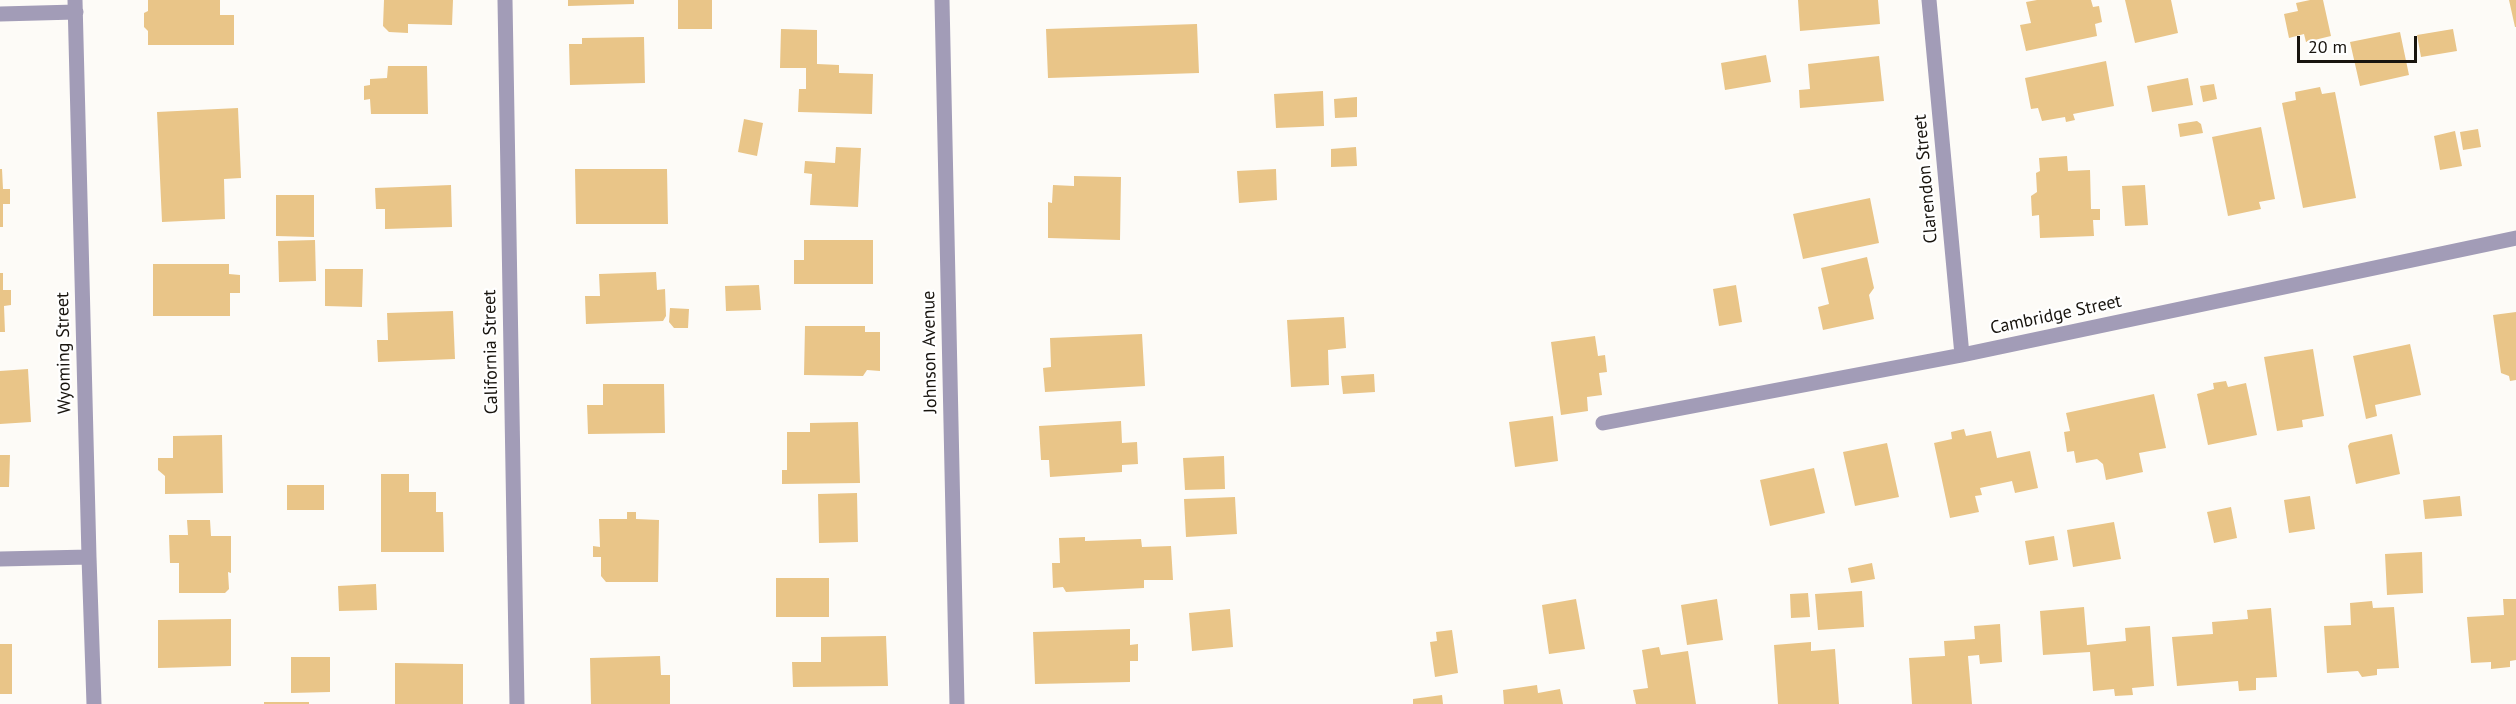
<!DOCTYPE html>
<style>
body{margin:0}
#map{position:relative;width:2516px;height:704px;overflow:hidden;background:#fdfbf7;font-family:"PT Sans",sans-serif}
canvas{display:block}
.scale{position:absolute;left:2297px;top:36px;width:120px;height:27px;box-sizing:border-box;border:3px solid #18140e;border-top:0;padding-left:8px;font-size:18px;line-height:21px;white-space:nowrap;color:#18140e;-webkit-text-stroke:4px #fff;paint-order:stroke}
</style>
<div id="map">
<canvas width="2516" height="704"></canvas>
<div class="scale">20 m</div>
</div>
<script>
const ctx = document.querySelector('canvas').getContext('2d');
ctx.lineJoin = 'round';
function paint(path, color) {
  ctx.fillStyle = color;
  ctx.fill(path, 'evenodd');
}
function poly(rows) {
  const path = new Path2D();
  for (const r of rows) {
    path.moveTo(r[0], r[1]);
    for (let i = 2; i < r.length; i += 2) path.lineTo(r[i], r[i + 1]);
  }
  return path;
}
function strokePath(path, color, width, dash) {
  ctx.strokeStyle = color;
  ctx.lineWidth = width;
  ctx.lineCap = dash ? 'butt' : 'round';
  ctx.setLineDash(dash || []);
  ctx.stroke(path);
}
function write(font, color, halo, rows, align = 'center') {
  ctx.font = font + ' "PT Sans",sans-serif';
  ctx.lineWidth = 4.5;
  ctx.setLineDash([]);
  ctx.textBaseline = 'middle';
  ctx.strokeStyle = halo;
  ctx.fillStyle = color;
  for (const [text, x, y, turn = 0] of rows) {
    ctx.save();
    ctx.translate(x, y);
    ctx.rotate((+turn || 0) * Math.PI / 180);
    ctx.textAlign = isNaN(turn) ? turn : align;
    if (halo) ctx.strokeText(text, 0, 0);
    ctx.fillText(text, 0, 0);
    ctx.restore();
  }
}
const building = poly([
 [148,0,220,0,220,15,234,15,234,45,148,45,148,31,144,27,144,13,148,11],
 [384,0,453,0,452,25,408,24,408,33,389,32,383,26],
 [568,0,634,0,634,4,568,6],
 [678,0,712,0,712,29,678,29],
 [1798,0,1878,0,1880,24,1800,31],
 [2037,0,2091,0,2093,7,2099,6,2102,22,2095,24,2097,36,2026,51,2020,25,2031,23,2026,2],
 [2125,0,2171,0,2178,33,2135,43],
 [2310,0,2323,0,2331,36,2306,42,2304,34,2289,38,2284,14,2298,11,2296,3],
 [2509,0,2516,0,2516,27,2515,27],
 [1197,24,1199,73,1048,78,1046,29],
 [781,29,817,30,817,64,839,65,839,73,873,74,872,114,798,112,799,89,806,89,806,68,780,68],
 [2453,29,2457,51,2421,57,2417,35],
 [2400,32,2409,75,2360,86,2350,42],
 [644,37,645,83,570,85,569,44,582,44,582,38],
 [1766,55,1771,82,1725,90,1721,63],
 [1879,56,1884,101,1800,108,1799,90,1810,89,1808,64],
 [2106,61,2114,106,2073,114,2075,120,2066,122,2065,117,2042,121,2038,108,2031,109,2025,78],
 [388,66,427,66,428,114,371,114,370,99,364,100,364,86,370,85,370,79,387,78],
 [2188,78,2193,105,2152,112,2147,86],
 [2214,84,2217,99,2203,102,2200,86],
 [2320,87,2322,94,2335,92,2356,198,2303,208,2282,103,2296,100,2295,92],
 [1323,91,1324,126,1276,128,1274,94],
 [1357,97,1357,117,1335,118,1334,99],
 [238,108,241,178,224,179,225,219,162,222,157,112],
 [744,119,763,123,757,156,738,152],
 [2197,121,2201,124,2203,133,2180,137,2178,124],
 [2261,127,2275,199,2259,202,2261,209,2228,216,2212,137],
 [2478,129,2481,147,2463,150,2460,132],
 [2455,131,2462,166,2440,170,2434,136],
 [836,147,861,148,858,207,810,205,812,174,804,173,805,161,835,163],
 [1356,147,1357,166,1331,167,1331,149],
 [2067,156,2068,171,2090,170,2091,209,2100,209,2100,220,2093,220,2094,236,2040,238,2039,215,2032,216,2031,196,2037,192,2036,173,2040,171,2039,158],
 [0,169,2,169,3,189,10,189,10,204,3,204,3,227,0,227],
 [575,169,667,169,668,224,576,224],
 [1276,169,1277,200,1239,203,1237,171],
 [1074,176,1121,177,1120,240,1048,238,1048,202,1052,203,1053,185,1074,186],
 [451,185,452,227,385,229,385,209,376,209,375,188],
 [2145,185,2148,225,2125,226,2122,186],
 [276,195,314,195,314,237,276,236],
 [1870,198,1879,243,1803,259,1793,214],
 [315,240,316,281,279,282,278,241],
 [804,240,873,240,873,284,794,284,794,260,804,260],
 [1867,257,1874,288,1869,295,1874,319,1823,330,1818,307,1829,304,1821,268],
 [153,264,229,264,229,274,240,275,240,293,230,293,230,316,153,316],
 [325,269,363,269,362,307,325,306],
 [656,272,657,290,665,289,666,316,663,321,586,324,585,296,600,296,599,274],
 [0,273,3,273,3,290,11,290,11,305,4,306,5,332,0,332],
 [759,285,761,310,726,311,725,286],
 [1736,285,1742,322,1719,326,1713,289],
 [670,308,689,309,688,328,674,328,669,322],
 [453,311,455,359,378,362,377,340,388,340,387,313],
 [2516,312,2516,380,2510,381,2509,376,2501,373,2493,315],
 [1344,317,1346,348,1328,350,1329,385,1291,387,1287,320],
 [805,326,865,326,865,332,880,332,880,371,867,370,863,376,804,375],
 [1142,334,1145,386,1045,392,1043,368,1051,367,1050,338],
 [1595,336,1598,356,1605,355,1607,372,1599,373,1602,395,1587,397,1588,411,1561,415,1551,342],
 [2410,344,2421,395,2375,405,2377,416,2366,419,2353,356],
 [2313,349,2324,416,2302,420,2303,427,2277,431,2264,357],
 [28,369,31,422,0,424,0,371],
 [1374,374,1375,392,1343,394,1341,376],
 [2226,381,2228,387,2246,383,2257,435,2208,445,2197,394,2214,389,2213,383],
 [603,384,664,384,665,433,588,434,587,405,603,405],
 [2154,394,2166,448,2139,453,2143,472,2106,480,2103,464,2097,459,2076,463,2074,451,2067,452,2064,432,2070,431,2066,413],
 [1553,416,1558,461,1515,467,1509,422],
 [1121,421,1122,443,1137,442,1138,464,1122,465,1122,472,1050,477,1049,460,1041,460,1039,426],
 [858,422,860,483,782,484,782,470,787,470,787,432,810,432,810,423],
 [1964,429,1966,436,1991,431,1997,458,2030,451,2038,488,2015,493,2012,481,1980,488,1982,495,1975,496,1979,512,1950,518,1934,443,1952,439,1951,432],
 [2392,434,2400,474,2356,484,2348,446,2350,443],
 [222,435,223,493,165,494,165,476,158,470,158,458,173,458,173,436],
 [1887,443,1899,497,1855,506,1843,452],
 [0,455,10,455,9,487,0,487],
 [1224,456,1225,489,1185,490,1183,458],
 [1814,468,1825,513,1770,526,1760,480],
 [381,474,409,474,409,492,436,492,436,512,443,512,444,552,381,552],
 [287,485,324,485,324,510,287,510],
 [857,493,858,542,819,543,818,494],
 [2310,496,2315,529,2289,533,2284,500],
 [2460,496,2462,516,2425,519,2423,500],
 [1235,497,1237,534,1186,537,1184,499],
 [2231,507,2237,538,2214,543,2207,512],
 [627,512,636,512,636,519,659,520,658,582,606,582,601,576,601,557,593,557,593,546,600,547,599,519,627,519],
 [187,520,210,520,211,536,231,536,231,573,228,572,229,589,225,593,179,593,179,563,170,563,169,535,188,535],
 [2114,522,2121,559,2073,567,2067,530],
 [2054,536,2058,560,2029,565,2025,541],
 [1085,537,1085,541,1141,539,1142,547,1171,546,1173,580,1144,580,1144,588,1066,592,1063,587,1053,588,1052,563,1060,563,1059,538],
 [2422,552,2423,593,2387,595,2385,554],
 [1872,563,1875,579,1851,583,1848,568],
 [776,578,829,578,829,617,776,617],
 [376,584,377,610,339,611,338,586],
 [1862,591,1864,627,1818,630,1815,594],
 [1808,593,1810,617,1791,618,1790,594],
 [1576,599,1585,649,1549,654,1542,605],
 [1717,599,1723,640,1687,645,1681,605],
 [2503,599,2516,599,2516,660,2510,661,2510,667,2491,669,2491,662,2471,663,2467,617,2504,615],
 [2372,601,2373,608,2394,607,2399,668,2377,669,2377,675,2362,677,2358,671,2327,673,2324,626,2351,625,2350,603],
 [2084,607,2087,645,2126,641,2125,628,2150,626,2154,686,2132,688,2133,695,2115,696,2114,689,2093,691,2090,652,2043,655,2040,611],
 [2271,608,2277,677,2256,678,2256,690,2239,691,2238,681,2177,686,2172,637,2213,634,2212,622,2248,619,2247,610],
 [1230,609,1233,647,1192,651,1189,613],
 [231,619,231,666,158,668,158,620],
 [2000,624,2002,662,1980,664,1979,655,1968,656,1972,704,1912,704,1909,658,1945,656,1944,641,1975,639,1974,626],
 [1130,629,1130,645,1138,644,1138,661,1130,661,1130,682,1035,684,1033,632],
 [1452,630,1458,673,1435,677,1430,642,1437,641,1436,632],
 [886,636,888,686,793,687,792,662,821,662,821,637],
 [1811,642,1811,651,1835,649,1839,704,1778,704,1774,645],
 [0,644,12,644,12,694,0,694],
 [1659,647,1661,655,1688,651,1696,704,1636,704,1633,690,1648,688,1642,650],
 [660,656,661,675,670,675,670,704,591,704,590,658],
 [291,657,330,657,330,692,291,693],
 [395,663,463,664,463,704,395,704],
 [1537,685,1538,693,1560,689,1563,704,1504,704,1503,690],
 [1442,695,1443,704,1413,704,1413,699],
 [264,702,309,702,309,704,264,704]
]);
const minor = poly([
 [75,0,89,557,94,704],
 [505,0,517,704],
 [942,0,957,704],
 [1929,0,1962,355],
 [0,14,76,12],
 [1603,423,1962,355,2516,238],
 [0,559,89,557]
]);
const streetNames = [
 ["Clarendon Street",1926,179,-95],
 ["Cambridge Street",2056,315,-12],
 ["California Street",491,352,-91],
 ["Johnson Avenue",930,352,-91],
 ["Wyoming Street",64,353,-91]
];
paint(building, '#e9c588');
strokePath(minor, '#a29cb7', 15);
write('18px', '#18140e', '#fff', streetNames);
</script>
